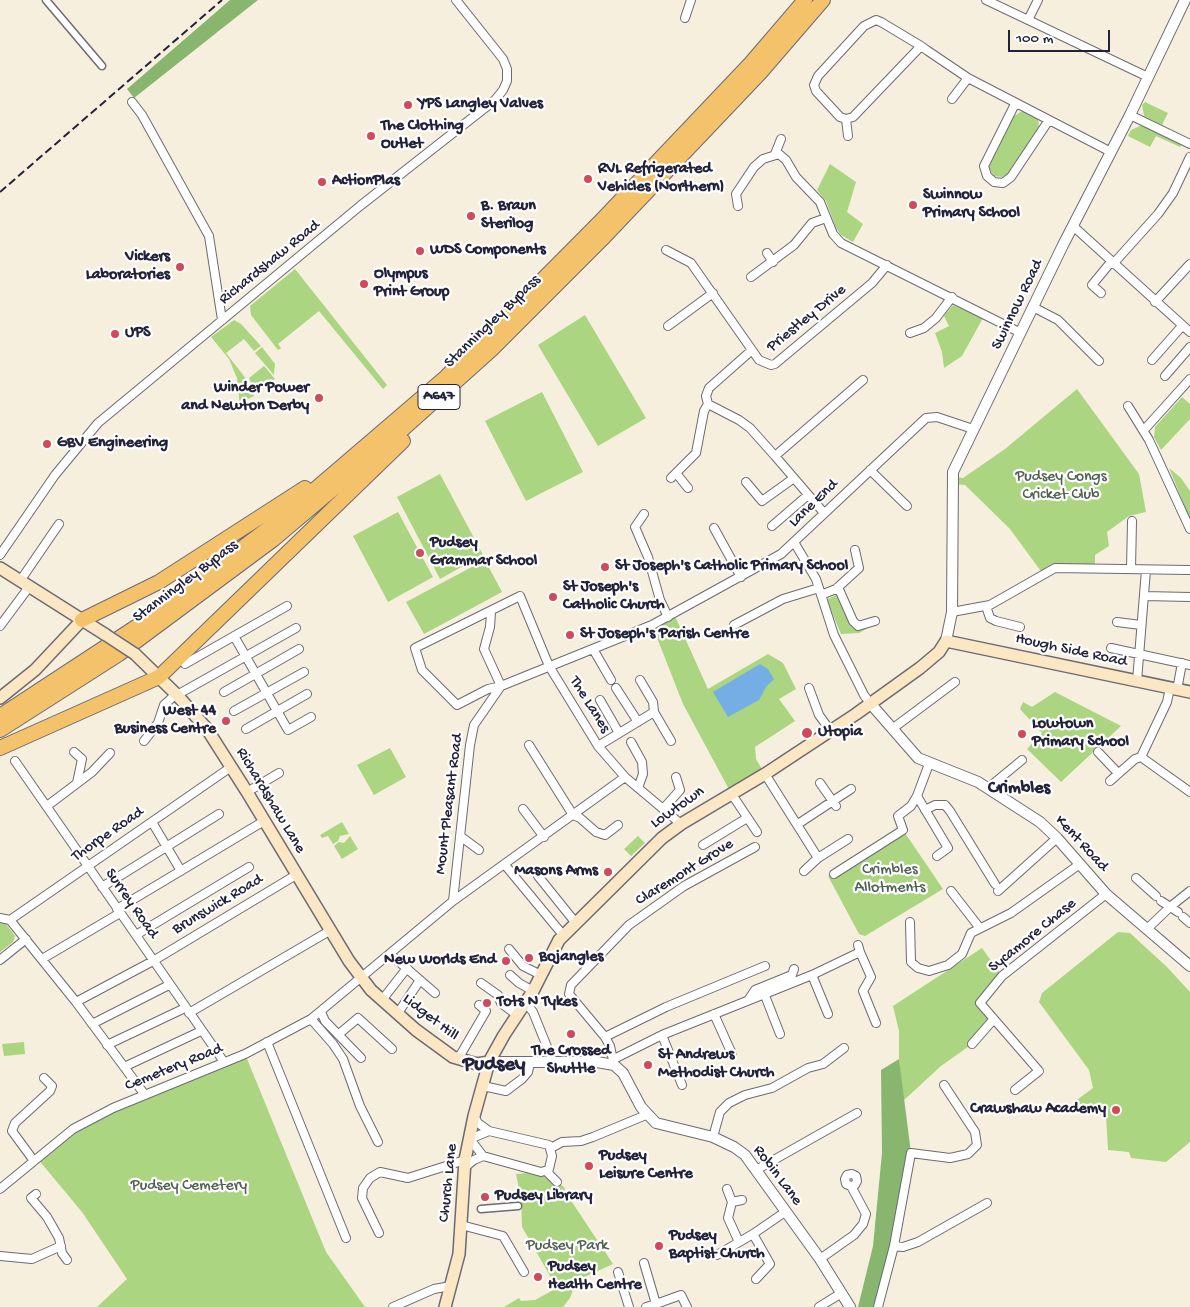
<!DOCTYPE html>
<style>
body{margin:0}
#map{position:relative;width:1190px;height:1307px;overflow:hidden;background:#f6efde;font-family:"Gochi Hand",sans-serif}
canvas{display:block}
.scale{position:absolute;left:1008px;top:30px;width:102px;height:22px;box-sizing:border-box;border:2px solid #22223b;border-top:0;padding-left:6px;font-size:15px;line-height:18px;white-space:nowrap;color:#22223b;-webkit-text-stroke:4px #fff;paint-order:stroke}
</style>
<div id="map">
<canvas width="1190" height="1307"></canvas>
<div class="scale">100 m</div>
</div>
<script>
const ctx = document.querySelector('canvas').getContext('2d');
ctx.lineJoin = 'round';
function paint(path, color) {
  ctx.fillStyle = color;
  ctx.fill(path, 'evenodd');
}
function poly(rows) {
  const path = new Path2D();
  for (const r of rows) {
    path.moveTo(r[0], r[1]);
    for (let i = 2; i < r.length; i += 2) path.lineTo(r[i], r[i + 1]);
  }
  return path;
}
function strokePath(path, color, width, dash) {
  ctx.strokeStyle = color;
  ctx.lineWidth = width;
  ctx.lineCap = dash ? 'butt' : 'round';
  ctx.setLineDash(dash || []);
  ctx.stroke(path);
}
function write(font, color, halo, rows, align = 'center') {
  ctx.font = font + ' "Gochi Hand",sans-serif';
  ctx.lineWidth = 4.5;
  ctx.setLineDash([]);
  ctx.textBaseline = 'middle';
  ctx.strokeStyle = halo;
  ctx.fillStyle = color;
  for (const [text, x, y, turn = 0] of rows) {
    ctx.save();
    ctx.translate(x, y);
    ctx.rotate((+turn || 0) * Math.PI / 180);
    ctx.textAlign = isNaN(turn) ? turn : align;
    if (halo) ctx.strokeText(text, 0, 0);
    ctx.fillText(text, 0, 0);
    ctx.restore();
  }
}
const green = poly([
 [1145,102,1168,113,1162,125,1144,116,1142,105],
 [1022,111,1038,117,1039,127,1008,174,1002,177,994,176,989,169,988,163,1011,118],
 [1142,125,1181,145,1180,147,1156,136,1150,147,1128,136,1131,130],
 [830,164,856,182,847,212,863,224,853,242,841,235,836,228,826,201,817,190],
 [295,269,387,385,383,389,319,311,278,344,281,348,278,350,251,315,250,306],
 [953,305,983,318,962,356,944,368,942,352,935,333,949,326,944,316],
 [585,315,646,418,598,446,538,345],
 [234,320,241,324,261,346,254,351,244,339,226,353,247,380,254,396,244,401,240,407,237,378,229,359,211,337],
 [262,347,275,364,274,375,255,353],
 [264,366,275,379,256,394,249,378],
 [1077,389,1139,474,1146,512,1129,516,1107,532,1109,546,1095,555,1095,568,1067,567,1043,574,1010,529,965,485,953,484,953,477,963,478,1005,449],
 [542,392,583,472,526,501,485,421],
 [1182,397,1190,404,1190,419,1161,450,1154,437,1155,427],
 [1169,468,1181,478,1190,491,1190,519],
 [440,474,483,555,440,579,397,497],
 [398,512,433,577,388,602,353,536],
 [485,560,502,592,424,634,406,602],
 [836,595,860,628,870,627,859,633,841,634,828,603,828,599],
 [674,614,708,689,768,654,783,663,796,689,779,699,795,721,755,747,756,759,765,774,731,793,683,704,652,625],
 [1055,692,1121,726,1061,782,1027,749,1042,733,1020,709,1023,702,1032,707],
 [390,748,406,777,374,795,357,765],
 [342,822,349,834,340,836,338,841,333,844,328,836,322,838,320,835],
 [903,830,943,889,865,936,859,934,828,876,834,874],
 [350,836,358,849,342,859,334,846,339,842,344,843],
 [638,836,645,843,631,856,624,849],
 [0,922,6,924,15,936,13,942,0,952],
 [1118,932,1130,933,1168,968,1190,992,1190,1142,1166,1162,1131,1158,1129,1152,1108,1150,1106,1115,1078,1112,1074,1102,1093,1088,1089,1070,1039,1002,1042,993],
 [982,948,1002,976,980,1002,993,1020,972,1044,941,1066,903,1101,899,1059,899,1031,893,1006],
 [24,1042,25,1054,4,1056,2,1044],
 [245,1054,326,1252,365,1307,97,1307,127,1279,82,1212,37,1158,73,1129],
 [541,1172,564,1187,566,1193,613,1264,576,1281,570,1298,563,1307,504,1307,519,1298,521,1301,535,1300,557,1288,522,1227,521,1199,516,1174,527,1173,538,1176]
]);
const forest = poly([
 [230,0,258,0,134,98,127,89],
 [899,1059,911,1153,878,1307,858,1307,873,1246,882,1153,881,1070]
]);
const water = poly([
 [760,664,768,669,774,679,766,687,759,700,728,717,713,692]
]);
const pedestrian = poly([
 [46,0,102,66],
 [481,1209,518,1206]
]);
const minor = poly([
 [986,0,1148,77],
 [685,18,691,0],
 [1028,20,1038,0],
 [921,46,853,117,846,119,840,117,816,91,814,85,818,76,864,26,876,20,881,22,921,46,928,51,968,78,1111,152],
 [952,99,968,78],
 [132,102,142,115,209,236,222,320],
 [1015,104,984,166,987,176,994,182,1003,183,1011,177,1049,120],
 [1130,115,1190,144],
 [846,119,848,136],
 [775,154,781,139],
 [738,206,736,194,754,167,763,159,779,154,786,160,796,177,820,202,833,234,841,243,1021,333],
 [1073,226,1190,332],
 [666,250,691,263,759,360,771,365,775,364,872,283,887,265],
 [767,253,773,262],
 [1113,264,1158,214,1173,193,1190,157],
 [751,277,794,245,812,223,826,218],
 [1101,293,1092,285,1111,262],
 [1155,302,1190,264],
 [1033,307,1058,320,1099,361],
 [668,326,713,293],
 [910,333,924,328,936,318,952,297],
 [1152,360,1182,326],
 [1165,376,1190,347],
 [708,404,739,420,750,428,775,456],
 [1128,406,1149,440,1190,529],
 [1144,430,1190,379],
 [870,470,907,506],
 [676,473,688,488],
 [671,478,696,453,704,411,708,404,706,396,709,388,752,350],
 [746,482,762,501,794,478],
 [824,513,775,456,863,380],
 [644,514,635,527,648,557,660,600,668,617],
 [772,526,808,495],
 [714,528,741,577],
 [794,542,816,579,834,635,864,695,870,703],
 [0,555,55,475,98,423,360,206,495,100,503,90,507,81,507,69,503,59,456,0],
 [1131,569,1132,521],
 [20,581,59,524],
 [838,587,853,621,858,626,875,621],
 [821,595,836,589,859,568,855,550],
 [1144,596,1190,597],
 [986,606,990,618,996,621,1020,627],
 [491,612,490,627,484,649,501,686,488,689,457,705,422,670,415,648,520,596,549,666,598,746,625,777,681,824],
 [952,612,990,605,1055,568,1190,570],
 [1117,622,1141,625],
 [734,625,783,599,819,588],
 [0,626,29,587],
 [234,636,288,730,311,717],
 [1111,648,1190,665],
 [593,649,611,680],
 [185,664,287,606],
 [640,680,653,702,654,712,671,741],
 [1137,681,1146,570],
 [616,688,638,722],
 [809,688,819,715,830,730],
 [1170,688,1167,702,1141,757,1190,792],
 [1177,690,1182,663],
 [224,692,299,649],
 [177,695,296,628],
 [600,700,619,733],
 [234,711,304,672],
 [246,729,307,694],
 [892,729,955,682],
 [144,741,158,723,164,705,176,694],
 [631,742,642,762,643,774,638,788],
 [529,745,573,815,580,818,596,832,605,835,618,825],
 [598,746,654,712],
 [74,752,82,759,77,783],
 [1098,752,1118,773],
 [15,761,224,1062],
 [929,764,917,796,948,848,937,856],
 [765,774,818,858,804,871],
 [1110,781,1135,759,1141,757],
 [820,783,836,806],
 [988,788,1022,760],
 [247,792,279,773],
 [731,793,757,832],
 [47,806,92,772,110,753],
 [523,809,544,837],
 [663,809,680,790,676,777],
 [925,810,935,805,945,805,950,811,995,884],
 [152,822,181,871],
 [798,824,851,789],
 [460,836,479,850],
 [703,845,747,818],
 [818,858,848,839],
 [505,865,563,935],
 [834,874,903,830,898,816,911,806,917,796],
 [538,876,575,922],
 [1136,878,1156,896],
 [102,887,219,814],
 [951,891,979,927],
 [998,891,1057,838],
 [453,901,625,777],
 [1161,901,1178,912],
 [117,909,264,821],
 [1183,917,1190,923],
 [0,918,10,920,231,767],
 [10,920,76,1002,145,1095],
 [910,922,911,962,918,968,929,971,948,965,962,954,971,933,1011,913,1080,864],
 [1147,929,1170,907,1190,891],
 [136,935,249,867],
 [509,949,523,966,541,975],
 [860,952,871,977,863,991,876,1023],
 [390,954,435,993],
 [42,959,120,913],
 [0,960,26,939],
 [510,975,519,983,533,991],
 [812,975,828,1014],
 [481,983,498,995,501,1003,517,1015],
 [764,993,780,1034],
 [749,999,755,990,792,975,794,969],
 [382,1000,407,968],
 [76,1002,153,961,296,875],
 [526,1003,533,1012,554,1064],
 [321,1012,325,1021,361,1058],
 [189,1013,331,930],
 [398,1013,420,980],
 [714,1014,732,1054],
 [311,1019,333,1044,343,1059,360,1106,378,1142],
 [92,1024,169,985],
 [339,1034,358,1018,392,1049],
 [662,1035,682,1085],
 [605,1037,666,1007,765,966],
 [267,1042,346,1238],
 [972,1044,993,1020],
 [107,1045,185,1008],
 [458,1059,486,1011,479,1005],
 [614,1059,662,1035,812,975,860,952,858,945],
 [614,1065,610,1046,605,1037,569,994,571,985,629,925,684,886,755,847],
 [124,1067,201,1031],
 [483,1086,506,1091,522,1079,528,1072,530,1063],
 [1015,1090,1039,1071,980,1003,1002,976,1106,894],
 [474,1116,478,1123,489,1131,549,1145,552,1156,548,1173,557,1182],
 [489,1131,470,1139,483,1156,541,1172,548,1170],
 [713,1137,720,1112,729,1103,745,1095,772,1088,808,1068,823,1064,844,1048],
 [551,1148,562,1142,581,1141,593,1137,646,1115],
 [34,1161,12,1131,15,1123,50,1091,52,1086,44,1078],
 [464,1168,474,1160,483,1156],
 [756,1170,857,1113],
 [0,1189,73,1129,113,1108,245,1054,311,1019,453,901,470,745,474,725,501,686,652,625,781,554,926,418,937,417,973,429],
 [727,1189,732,1202,728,1218,739,1242],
 [36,1194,31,1198,47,1217,59,1238,62,1253,67,1260],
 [732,1202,742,1200],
 [461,1225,503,1236,524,1272],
 [379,1233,362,1198,363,1188,370,1178,380,1172,408,1178,465,1160],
 [753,1234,770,1264,756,1279],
 [894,1246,911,1153,950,1158,968,1154,977,1145,975,1132,944,1085],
 [717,1255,753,1234,785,1212],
 [0,1256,32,1259,61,1246],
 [820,1259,854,1235,863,1224,866,1214,851,1186,855,1185,857,1181,856,1176,852,1174,847,1175,845,1179,846,1184,851,1186],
 [644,1263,656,1304,646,1307],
 [618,1272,629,1307],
 [656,1304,681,1295,687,1307],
 [393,1307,434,1289,451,1286],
 [819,1307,840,1294],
 [878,1307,894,1246,903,1247,918,1242,987,1203]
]);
const tertiary = poly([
 [946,641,952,612,953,472,1063,245,1130,115,1185,0],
 [870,703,918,758,978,782,1040,822,1057,838,1106,894,1190,966],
 [489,1062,597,1062,614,1065,623,1073,641,1107,656,1123,713,1137,734,1147,745,1155,820,1259,850,1307]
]);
const secondary = poly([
 [0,568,106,635],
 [135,654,177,695,207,729,247,792,349,961,371,990,416,1030,453,1057,477,1064,489,1062],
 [0,698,35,670,82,620],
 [445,1307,459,1254,465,1160,474,1116,489,1062,504,1035,533,991,559,940,662,838,681,824,765,774,856,714,920,668,939,652,946,641,1190,692]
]);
const trunk = poly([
 [82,620,159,582,305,488],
 [0,716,142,623,278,521,446,377,599,223,751,63,805,0],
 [0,730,119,654,274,539,384,446,492,349,605,236,760,73,823,0],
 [0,748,159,677,403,441]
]);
const rail = poly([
 [0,192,222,0]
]);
const secondaryBridge = poly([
 [106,635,135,654]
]);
const markers = [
 [408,105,5,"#d1495b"],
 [371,136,5,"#d1495b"],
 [588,179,5,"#d1495b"],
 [322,182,5,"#d1495b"],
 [913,205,5,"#d1495b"],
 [471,216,5,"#d1495b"],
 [420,251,5,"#d1495b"],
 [180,267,5,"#d1495b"],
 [364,284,5,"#d1495b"],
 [115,334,5,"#d1495b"],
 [319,398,5,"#d1495b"],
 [47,444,5,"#d1495b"],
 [420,553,5,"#d1495b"],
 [605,567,5,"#d1495b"],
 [553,597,5,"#d1495b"],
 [570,635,5,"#d1495b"],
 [226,721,5,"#d1495b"],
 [807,733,6,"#d1495b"],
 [1022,734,5,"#d1495b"],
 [608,872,5,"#d1495b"],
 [529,958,5,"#d1495b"],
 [506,961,5,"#d1495b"],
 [487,1003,5,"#d1495b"],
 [571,1034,5,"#d1495b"],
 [648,1065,5,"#d1495b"],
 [1116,1110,5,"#d1495b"],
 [589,1166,5,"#d1495b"],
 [485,1197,5,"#d1495b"],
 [659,1246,5,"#d1495b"],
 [538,1277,5,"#d1495b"]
];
const shields = [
 [439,397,42]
];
const shieldNames = [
 ["A647",439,397]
];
const poiNames = [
 ["YPS Langley Valves",418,105],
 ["The Clothing",381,127],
 ["Outlet",381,145],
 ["RVL Refrigerated",598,170],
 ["Vehicles (Northern)",598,188],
 ["ActionPlas",332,182],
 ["Swinnow",923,196],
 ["Primary School",923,214],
 ["B. Braun",481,207],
 ["Sterilog",481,225],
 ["WDS Components",430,251],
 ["Vickers",170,258,"right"],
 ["Laboratories",170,276,"right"],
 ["Olympus",374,275],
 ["Print Group",374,293],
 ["UPS",125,334],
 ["Winder Power",309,389,"right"],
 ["and Newton Derby",309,407,"right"],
 ["GBV Engineering",57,444],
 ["Pudsey",430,544],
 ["Grammar School",430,562],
 ["St Joseph's Catholic Primary School",615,567],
 ["St Joseph's",563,588],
 ["Catholic Church",563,606],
 ["St Joseph's Parish Centre",580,635],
 ["West 44",216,712,"right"],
 ["Business Centre",216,730,"right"],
 ["Lowtown",1032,725],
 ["Primary School",1032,743],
 ["Utopia",818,733],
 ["Masons Arms",598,872,"right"],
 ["Bojangles",539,958],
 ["New Worlds End",496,961,"right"],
 ["Tots N Tykes",497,1003],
 ["The Crossed",571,1052,"center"],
 ["Shuttle",571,1070,"center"],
 ["St Andrews",658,1056],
 ["Methodist Church",658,1074],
 ["Crawshaw Academy",1106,1110,"right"],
 ["Pudsey",599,1157],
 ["Leisure Centre",599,1175],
 ["Pudsey Library",495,1197],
 ["Pudsey",669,1237],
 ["Baptist Church",669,1255],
 ["Pudsey",548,1268],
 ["Health Centre",548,1286]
];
const streetNames = [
 ["Richardshaw Road",270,263,-39],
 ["Swinnow Road",1018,305,-64],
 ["Priestley Drive",807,319,-39],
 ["Stanningley Bypass",493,322,-44],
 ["Lane End",814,504,-44],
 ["Stanningley Bypass",186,582,-37],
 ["Hough Side Road",1071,651,12],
 ["The Lanes",589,705,58],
 ["Richardshaw Lane",270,801,59],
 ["Mount Pleasant Road",450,804,-83],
 ["Lowtown",678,808,-35],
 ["Thorpe Road",108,835,-35],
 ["Kent Road",1081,844,47],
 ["Claremont Grove",685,873,-32],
 ["Surrey Road",131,904,55],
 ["Brunswick Road",218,905,-31],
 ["Sycamore Chase",1033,936,-39],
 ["Lidget Hill",430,1018,38],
 ["Cemetery Road",174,1068,-22],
 ["Robin Lane",777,1176,53],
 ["Church Lane",449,1183,-84]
];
const parkNames = [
 ["Pudsey Congs",1061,478],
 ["Cricket Club",1061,496],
 ["Crimbles",890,871],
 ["Allotments",890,889],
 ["Pudsey Cemetery",189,1187],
 ["Pudsey Park",567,1247]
];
const neighbourhoodNames = [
 ["Crimbles",1019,789]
];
const districtNames = [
 ["Pudsey",494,1066]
];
paint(green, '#abd581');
paint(forest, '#88b66f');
paint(water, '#75ade5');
strokePath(pedestrian, '#6c6a74', 9);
strokePath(minor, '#6c6a74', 10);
strokePath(tertiary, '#6c6a74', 12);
strokePath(secondary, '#6c6a74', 14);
strokePath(trunk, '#6c6a74', 16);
strokePath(pedestrian, '#fff', 6);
strokePath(minor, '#fff', 8);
strokePath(tertiary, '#fff', 10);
strokePath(secondary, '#fbe7c3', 11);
strokePath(trunk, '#f4c26a', 14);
strokePath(rail, '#22223b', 2, [8, 4]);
strokePath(secondaryBridge, '#6c6a74', 14, []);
strokePath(secondaryBridge, '#fbe7c3', 11);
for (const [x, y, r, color] of markers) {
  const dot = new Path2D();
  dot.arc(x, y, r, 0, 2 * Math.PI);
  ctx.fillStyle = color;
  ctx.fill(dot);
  strokePath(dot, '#fff', 2);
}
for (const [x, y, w] of shields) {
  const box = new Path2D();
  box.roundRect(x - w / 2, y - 12.5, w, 25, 4);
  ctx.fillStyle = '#fff';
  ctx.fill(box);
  strokePath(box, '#22223b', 1);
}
write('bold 15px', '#22223b', null, shieldNames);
write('bold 16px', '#22223b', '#fff', poiNames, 'left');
write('16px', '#22223b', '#fff', streetNames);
write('16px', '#526154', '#fff', parkNames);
write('bold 18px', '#22223b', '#fff', neighbourhoodNames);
write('bold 21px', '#22223b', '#fff', districtNames);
</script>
